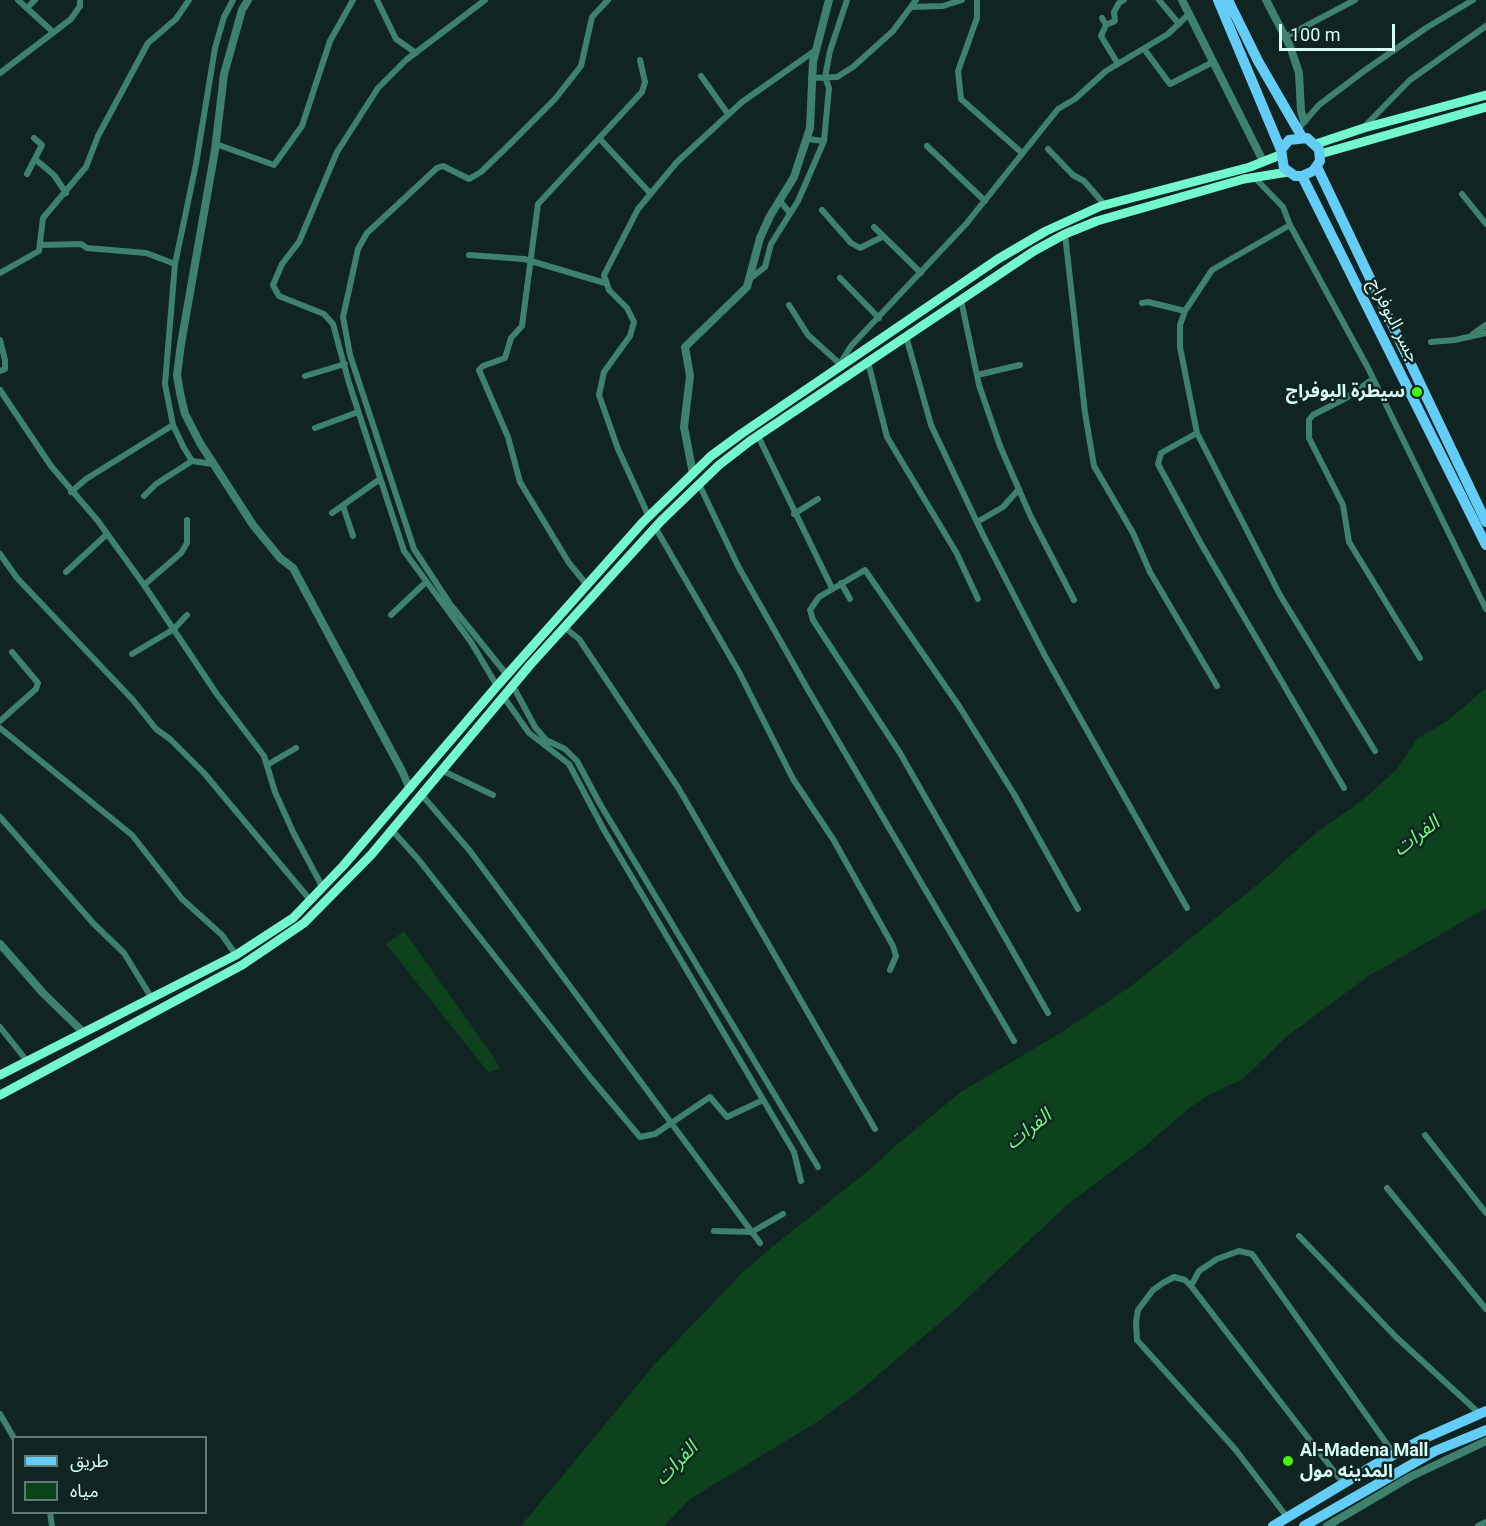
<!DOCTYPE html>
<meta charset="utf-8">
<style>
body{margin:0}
#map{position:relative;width:1486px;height:1526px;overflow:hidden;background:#102522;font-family:Roboto,"Noto Sans Arabic",sans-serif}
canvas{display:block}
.legend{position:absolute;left:12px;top:1436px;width:195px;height:78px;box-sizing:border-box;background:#102522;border:2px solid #607b76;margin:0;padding:8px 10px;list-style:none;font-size:18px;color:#d7fdf4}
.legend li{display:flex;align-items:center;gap:12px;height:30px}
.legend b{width:30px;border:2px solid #607b76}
.scale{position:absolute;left:1279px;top:24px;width:116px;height:27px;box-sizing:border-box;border:3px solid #d7fdf4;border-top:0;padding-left:8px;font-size:18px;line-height:21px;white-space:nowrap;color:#d7fdf4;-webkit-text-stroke:4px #102522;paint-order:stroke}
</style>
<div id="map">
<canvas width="1486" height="1526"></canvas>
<ul class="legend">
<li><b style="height:8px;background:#64cdf7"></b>طريق</li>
<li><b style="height:16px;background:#0d421c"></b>مياه</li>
</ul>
<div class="scale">100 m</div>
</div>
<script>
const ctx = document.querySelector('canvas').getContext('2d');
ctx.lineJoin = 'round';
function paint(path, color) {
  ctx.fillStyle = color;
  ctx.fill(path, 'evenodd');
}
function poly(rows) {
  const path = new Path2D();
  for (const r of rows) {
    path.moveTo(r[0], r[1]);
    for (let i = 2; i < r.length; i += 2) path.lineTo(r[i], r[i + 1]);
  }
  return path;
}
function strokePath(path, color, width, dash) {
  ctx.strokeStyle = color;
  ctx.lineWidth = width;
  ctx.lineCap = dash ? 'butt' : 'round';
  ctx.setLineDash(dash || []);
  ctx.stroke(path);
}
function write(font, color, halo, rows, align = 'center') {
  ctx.font = font + ' Roboto,"Noto Sans Arabic",sans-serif';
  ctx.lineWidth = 5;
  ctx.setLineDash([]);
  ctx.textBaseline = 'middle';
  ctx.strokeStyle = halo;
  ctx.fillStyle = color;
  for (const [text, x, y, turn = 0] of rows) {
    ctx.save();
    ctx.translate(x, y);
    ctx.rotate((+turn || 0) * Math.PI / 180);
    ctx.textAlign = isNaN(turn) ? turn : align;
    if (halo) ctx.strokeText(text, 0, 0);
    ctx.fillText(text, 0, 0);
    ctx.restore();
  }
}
const water = poly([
 [1486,688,1486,908,1367,977,1286,1037,1243,1079,1207,1096,1189,1108,1144,1147,1067,1205,957,1308,857,1393,817,1422,690,1499,664,1526,521,1526,655,1364,744,1271,772,1247,873,1167,895,1146,961,1092,1062,1032,1130,987,1268,876,1317,832,1363,800,1397,769,1418,738,1446,722],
 [404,931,493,1056,499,1068,489,1073,386,944]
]);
const minor = poly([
 [18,0,53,32],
 [377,0,396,39,416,53],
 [485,0,406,60,378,88,337,152,299,242,282,264,273,285,279,296,324,314,333,324,349,383,404,551,471,642,497,686],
 [977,0,977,18,958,71,961,99,1022,153],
 [1159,0,1179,24],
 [911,7,943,6,962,0],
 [27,8,35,0],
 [1102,18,1106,25,1101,36,1118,64],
 [1106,25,1115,21,1114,12,1119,3,1124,0],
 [1285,37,1355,0],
 [1144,49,1170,84,1213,62],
 [0,73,71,19,80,6,80,0],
 [701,76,728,114],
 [811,78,837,77,853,67,893,31,916,0],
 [1364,127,1410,80,1486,26],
 [1298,129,1319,105,1364,71,1426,28,1473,0],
 [599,138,649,192],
 [808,139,824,141],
 [216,144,274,165,302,126,330,41,353,0],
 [927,146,985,201],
 [1048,149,1073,175,1084,181,1105,205],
 [35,159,54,175,66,193],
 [27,174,42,145,34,138],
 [1254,177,1283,207,1290,225,1368,368,1486,609],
 [1462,194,1486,224],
 [779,200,790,213],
 [822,210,851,243,860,248,882,237],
 [1290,225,1212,270,1185,311,1180,325,1180,347,1197,433,1280,595,1375,751],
 [874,227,921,273],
 [1065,234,1085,413,1094,466,1133,533,1150,572,1217,686],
 [41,245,81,244,87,248,146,253,175,264],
 [469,255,524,259,605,283],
 [0,273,39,251,43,218,86,167,98,136,148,43,176,19,189,0],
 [751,278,765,267,771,244,798,201,824,141,829,88,825,77,830,51,847,0],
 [840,278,879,318],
 [961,300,979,385,1000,446,1030,515,1074,600],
 [1142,303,1148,302,1185,311],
 [789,305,808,335,839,363],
 [1473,334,1486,325],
 [906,336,931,425,983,535,1044,654,1187,908],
 [0,340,5,360,5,369,0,371],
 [1431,342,1455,340,1486,333],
 [868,362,887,437,956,552,978,599],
 [838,367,851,346,966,224,1058,109,1075,99,1106,71,1168,34,1189,14],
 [977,375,1020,365],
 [305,376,345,364],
 [1373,379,1346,398,1313,415,1309,420,1309,438,1343,505,1349,542,1420,658],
 [0,390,51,466,98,521,144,585,216,693,264,756,275,792,294,834,323,888],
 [315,428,358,412],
 [1197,433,1161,453,1158,464,1200,542,1344,788],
 [758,436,832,588],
 [213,464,192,461,184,448,173,425,165,384,175,264,196,164,215,48,224,17,233,0],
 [699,484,738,566,807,688,1014,1041],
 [71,492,86,479,173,425],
 [144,496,156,484,192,461],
 [343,506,353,536],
 [332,513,380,479],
 [794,514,818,499],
 [649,517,618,449,599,395,604,372,630,336,634,322,627,308,609,290,604,275,638,209,677,162,742,102,816,50],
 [977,522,1003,507,1019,489],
 [655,527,739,672,793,779,833,839,893,946,896,956,890,970],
 [0,554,17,578,133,700,156,729,170,739,204,773,311,901],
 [66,572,106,535],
 [841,583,850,599],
 [144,585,181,553,187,543,187,520],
 [587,585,569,563,520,482,508,437,479,370,483,366,505,358,511,338,522,326,538,204,642,92,645,82,640,60],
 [391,615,426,582],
 [564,627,579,639,679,789,875,1129],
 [132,654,174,629,187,615],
 [507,675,450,604,414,549,350,355,343,317,358,249,367,233,437,168,443,166,469,179,481,172,511,143,555,99,581,66,592,17,608,0],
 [513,686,535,727,546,740,565,749,577,761,600,804,818,1167],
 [503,696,529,733,569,764,604,830,794,1152,801,1181],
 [0,721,36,689,38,683,12,652],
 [0,728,132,835,182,899,222,935,236,955],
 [267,765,296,748],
 [441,770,493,795],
 [421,794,470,851,760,1243],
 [0,817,93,923,124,953,151,997],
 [391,829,418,859,589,1076,640,1137,655,1134,710,1097,727,1117,763,1100],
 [1048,1013,900,753,813,620,810,610,819,597,865,570,959,706,1014,794,1078,909],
 [0,1027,27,1061],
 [1425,1135,1486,1213],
 [1387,1188,1486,1309],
 [714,1231,752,1232,783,1214],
 [1299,1236,1396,1337,1480,1414],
 [1191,1286,1199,1271,1217,1259,1239,1251,1252,1254,1394,1454],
 [0,1414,14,1438],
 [50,1512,52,1526],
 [1287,1517,1235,1449,1137,1340,1136,1322,1138,1310,1153,1290,1163,1283,1174,1277,1185,1280,1191,1286,1343,1483],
 [1478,1526,1486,1522]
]);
const tertiary = poly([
 [248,0,242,10,224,74,215,150,181,344,177,375,180,393,185,414,200,443,253,525,280,558,293,568,402,771,410,789],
 [1182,0,1263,161],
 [1266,0,1290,46,1299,73,1301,111,1304,121],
 [693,474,684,427,690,376,685,347,747,287,760,238,770,216,794,177,810,128,813,62,829,0],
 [0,944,43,993,83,1032],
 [1327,1526,1410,1477,1486,1441]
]);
const secondary = poly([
 [1316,144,1364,128,1486,95],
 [1320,154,1486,107],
 [0,1075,236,955,293,918,343,866,497,686,643,522,711,456,741,434,998,259,1046,231,1101,206,1250,167,1280,155],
 [0,1095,242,965,304,923,371,855,530,665,661,521,719,465,750,441,1034,251,1065,234,1097,221,1244,179,1288,172]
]);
const primary = poly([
 [1218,0,1281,150,1284,168,1295,176,1302,176,1313,171,1320,161,1319,149,1307,138,1289,140,1281,150],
 [1228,0,1258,61,1302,137],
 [1317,167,1486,522],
 [1302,176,1486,545],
 [1273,1526,1371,1467,1423,1439,1486,1411],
 [1304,1526,1435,1451,1486,1430]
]);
const markers = [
 [1417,392,6,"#45f30d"],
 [1288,1461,6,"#45f30d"]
];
const streetNames = [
 ["جسر البوفراج",1393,321,63]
];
const poiNames = [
 ["سيطرة البوفراج",1405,392],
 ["Al-Madena Mall",1300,1451,"left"],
 ["المدينه مول",1300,1472,"left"]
];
const waterNames = [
 ["الفرات",1417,837,-37],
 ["الفرات",1029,1130,-38],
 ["الفرات",677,1464,-46]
];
paint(water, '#0d421c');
strokePath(minor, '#3e826d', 6);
strokePath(tertiary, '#3e826d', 8);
strokePath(secondary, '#73f8ce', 9);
strokePath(primary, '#64cdf7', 10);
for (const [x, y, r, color] of markers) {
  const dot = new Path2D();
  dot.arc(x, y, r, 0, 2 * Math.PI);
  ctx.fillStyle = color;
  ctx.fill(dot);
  strokePath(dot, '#102522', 2);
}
write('18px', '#d7fdf4', '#102522', streetNames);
write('bold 18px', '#d7fdf4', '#102522', poiNames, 'right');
write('italic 20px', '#6af77b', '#102522', waterNames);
</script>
